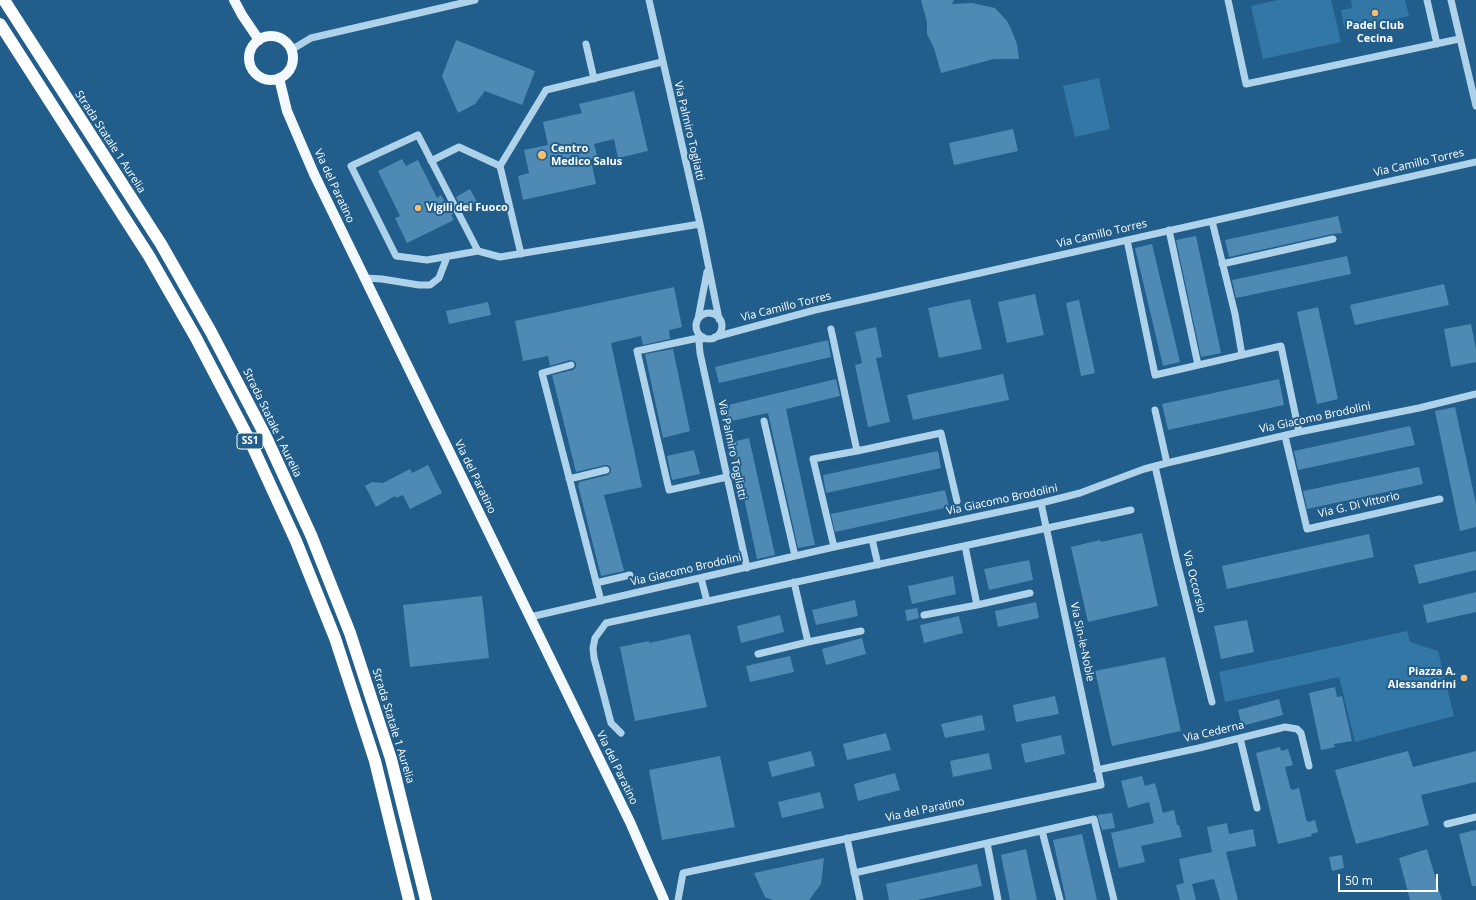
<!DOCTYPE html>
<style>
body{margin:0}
#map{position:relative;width:1476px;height:900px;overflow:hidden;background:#225e8b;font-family:"Open Sans",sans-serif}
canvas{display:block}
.scale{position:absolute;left:1338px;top:874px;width:100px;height:18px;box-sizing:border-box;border:2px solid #fff;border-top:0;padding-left:5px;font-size:12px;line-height:14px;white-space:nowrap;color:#fff;-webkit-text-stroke:3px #225e8b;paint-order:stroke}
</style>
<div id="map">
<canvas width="1476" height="900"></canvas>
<div class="scale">50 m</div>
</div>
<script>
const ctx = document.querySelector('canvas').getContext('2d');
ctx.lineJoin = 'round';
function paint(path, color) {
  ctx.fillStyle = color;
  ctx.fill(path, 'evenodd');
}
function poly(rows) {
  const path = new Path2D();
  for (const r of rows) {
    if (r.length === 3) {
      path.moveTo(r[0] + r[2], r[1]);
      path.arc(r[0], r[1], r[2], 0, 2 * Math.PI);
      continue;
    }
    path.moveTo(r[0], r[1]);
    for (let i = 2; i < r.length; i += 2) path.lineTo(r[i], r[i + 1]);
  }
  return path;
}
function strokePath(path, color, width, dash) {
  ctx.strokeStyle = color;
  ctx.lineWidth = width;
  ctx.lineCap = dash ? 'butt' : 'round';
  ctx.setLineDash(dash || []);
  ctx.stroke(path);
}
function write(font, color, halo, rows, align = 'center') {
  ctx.font = font + ' "Open Sans",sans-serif';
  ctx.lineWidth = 4;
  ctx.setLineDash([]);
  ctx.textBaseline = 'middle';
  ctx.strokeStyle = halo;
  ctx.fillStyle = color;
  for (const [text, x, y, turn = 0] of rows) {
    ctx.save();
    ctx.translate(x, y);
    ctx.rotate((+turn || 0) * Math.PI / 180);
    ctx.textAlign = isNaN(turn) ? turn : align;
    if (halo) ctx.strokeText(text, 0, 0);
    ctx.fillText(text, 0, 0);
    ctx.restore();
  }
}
const green = poly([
 [1278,0,1331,0,1341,42,1263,59,1251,6],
 [1351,0,1405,0,1409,16,1345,31,1341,10,1352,8],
 [1099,78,1110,129,1075,137,1063,86],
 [1407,631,1410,642,1438,651,1454,716,1355,742,1339,677,1225,702,1219,672]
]);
const building = poly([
 [921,0,954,0,952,4,972,3,995,8,1007,21,1011,29,1017,44,1019,59,994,59,941,73,934,48,927,34,927,22],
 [456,40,535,71,522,105,485,91,475,104,458,113,442,76],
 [634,91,648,151,618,158,614,139,594,144,598,159,591,160,596,184,523,200,518,176,529,173,524,150,548,145,543,122,582,113,579,104],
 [1013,129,1018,151,954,165,949,143],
 [402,159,406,166,418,160,437,198,441,195,445,202,447,201,453,214,451,215,454,220,407,243,395,218,400,216,378,171],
 [470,189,477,202,462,210,456,197],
 [1338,216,1342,233,1332,234,1229,257,1225,240],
 [1196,236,1221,353,1201,357,1176,240],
 [1152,244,1180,362,1163,366,1135,248],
 [1347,256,1351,274,1236,298,1232,280],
 [1444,284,1449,305,1355,325,1350,305],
 [674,287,682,327,669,330,670,339,643,345,641,336,611,343,642,487,604,495,624,571,601,576,578,485,579,484,579,482,608,475,611,472,611,468,608,465,605,465,576,472,552,375,573,370,576,367,576,363,574,361,570,360,550,366,548,356,523,361,515,321],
 [1035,294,1044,335,1007,343,998,302],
 [970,299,982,349,939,358,928,308],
 [1079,300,1095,373,1081,376,1066,303],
 [488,302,491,315,449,324,446,311],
 [1318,307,1338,399,1317,404,1297,312],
 [1471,324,1476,349,1476,362,1451,367,1444,329],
 [876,327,882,357,876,358,890,422,868,427,855,365,862,363,855,332],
 [828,340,831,357,719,383,715,367],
 [673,349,690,431,663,438,645,354],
 [1003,374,1009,400,913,420,907,395],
 [836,379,840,396,786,409,815,545,798,548,768,413,727,422,724,406],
 [1279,379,1284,405,1168,430,1162,404],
 [1455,407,1476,504,1476,527,1460,531,1435,411],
 [1410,426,1415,445,1298,470,1294,451],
 [749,438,775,555,757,559,732,442],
 [694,450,700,474,672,480,667,456],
 [938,451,941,468,826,493,823,475],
 [428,465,442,493,410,509,403,495,396,498,395,496,376,507,365,486,372,482,383,483,410,469,412,473],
 [1419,467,1423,484,1307,509,1303,491],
 [945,490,949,507,835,532,831,514],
 [1142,533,1158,606,1088,622,1071,547,1100,540,1101,542],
 [1369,534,1374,557,1227,589,1222,566],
 [1476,551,1476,570,1419,584,1414,565],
 [1029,560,1033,580,989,590,984,569],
 [953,576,956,594,912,604,908,586],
 [1476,592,1476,612,1427,623,1423,605],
 [482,596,489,658,410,667,403,605],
 [855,600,858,616,816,625,812,610],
 [1036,602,1039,618,998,627,995,611],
 [917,608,919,618,907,621,905,610],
 [780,615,784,632,741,643,737,626],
 [959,616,963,633,924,643,920,625],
 [1247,620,1254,652,1221,659,1214,626],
 [690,634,707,707,635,721,620,647,649,641,649,643],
 [862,638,866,654,826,665,822,649],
 [790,656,794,672,750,682,746,666],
 [1165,657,1181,731,1112,746,1095,671],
 [1335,687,1337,697,1342,696,1352,741,1334,744,1335,747,1321,750,1309,693],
 [1055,696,1059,714,1016,722,1013,705],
 [1279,699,1283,715,1242,726,1238,710],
 [982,715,985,730,945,738,941,724],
 [886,733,891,750,847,760,843,744],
 [1061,735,1065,754,1025,763,1021,744],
 [1280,747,1281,751,1288,749,1293,765,1285,767,1290,787,1292,790,1299,788,1306,819,1308,822,1315,820,1318,832,1311,834,1312,836,1278,844,1256,753],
 [811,751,815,766,772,777,768,762],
 [1408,751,1413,767,1476,751,1476,782,1421,795,1429,825,1356,844,1335,770],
 [989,753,992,769,953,777,950,761],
 [720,756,735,827,662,840,649,770],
 [895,773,900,790,858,801,854,784],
 [1142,776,1145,786,1155,783,1163,813,1174,810,1177,825,1179,825,1182,837,1141,846,1145,862,1119,868,1111,833,1154,823,1149,802,1128,808,1121,781],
 [820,792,824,808,782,818,778,802],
 [1112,813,1115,828,1102,830,1097,815],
 [1227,823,1229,834,1253,829,1256,846,1226,852,1238,900,1220,900,1214,879,1192,884,1196,900,1180,900,1176,885,1184,883,1179,859,1212,852,1207,827],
 [1476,830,1476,886,1472,886,1459,834],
 [1082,834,1097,900,1066,900,1053,840],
 [1026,849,1037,900,1010,900,1001,855],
 [1427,849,1442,900,1410,900,1399,858],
 [1342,855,1344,868,1332,871,1329,857],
 [824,858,821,884,809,900,773,900,765,897,754,873],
 [977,864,982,886,917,900,889,900,886,884]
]);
const minor = poly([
 [649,0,700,224,719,319],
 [1228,0,1246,84,1459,39],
 [1427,0,1437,44],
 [1451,0,1476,106],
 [586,44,594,79],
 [291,50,311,38,475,0],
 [431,161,459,147,500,166],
 [1212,221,1235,314,1242,355],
 [1169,230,1198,365],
 [1127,240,1155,375,1281,346,1299,432],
 [478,251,418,135,351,166,396,256,427,260,478,251,500,257,700,224],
 [521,254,500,166,546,90,662,62],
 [1222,264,1333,239],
 [365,278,382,279,419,285,430,285,439,278,447,257],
 [709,326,13],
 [698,319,707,272],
 [831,329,857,451],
 [703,337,637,351,669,490,727,477],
 [703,337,699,342,700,353,747,568],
 [715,337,815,310,1476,162],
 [571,365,542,373,601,601],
 [1155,410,1167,463],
 [764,421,795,556],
 [1285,436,1307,529,1440,499],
 [1155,466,1176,558,1212,702],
 [569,479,606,470],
 [872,539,878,565],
 [834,547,813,459,857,451,941,433,957,501],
 [701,578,707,601],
 [596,583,630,575],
 [977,605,1030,593],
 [924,615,977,605,965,546],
 [530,617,834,547,1041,503,1080,493,1144,469,1167,463,1299,432,1419,408,1476,394],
 [808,642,861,631],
 [758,654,808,642,794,582],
 [621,733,611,723,594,658,593,648,595,638,606,623,1131,510],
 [1240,738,1257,808],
 [1097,770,1199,748,1285,727,1297,729,1301,733,1309,766],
 [1447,824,1476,817],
 [1042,831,1060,900],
 [847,838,860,900],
 [987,843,998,900],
 [854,873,1094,819,1114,900],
 [678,900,683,873,1101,785,1041,503]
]);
const major = poly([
 [234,0,242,15,259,40],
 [271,58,22],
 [279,78,287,111,314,174,630,822,664,900]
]);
const highway = poly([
 [4,0,161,244,211,332,266,437,311,535,350,633,391,759,426,900],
 [0,24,149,256,196,338,251,443,296,541,335,638,375,761,409,900]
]);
const markers = [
 [1375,13,4,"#f6be72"],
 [542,155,5,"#f6be72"],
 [418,208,4,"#f6be72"],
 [1464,678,4,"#f6be72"]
];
const shields = [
 [250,441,26]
];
const shieldNames = [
 ["SS1",250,441]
];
const poiNames = [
 ["Padel Club",1375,26,"center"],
 ["Cecina",1375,39,"center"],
 ["Centro",551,149],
 ["Medico Salus",551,162],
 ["Vigili del Fuoco",426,208],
 ["Piazza A.",1456,672,"right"],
 ["Alessandrini",1456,685,"right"]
];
const streetNames = [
 ["Via Palmiro Togliatti",689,131,77],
 ["Strada Statale 1 Aurelia",110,142,57],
 ["Via Camillo Torres",1419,163,-13],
 ["Via del Paratino",334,186,65],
 ["Via Camillo Torres",1102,234,-13],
 ["Via Camillo Torres",786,307,-14],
 ["Via Giacomo Brodolini",1315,418,-12],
 ["Strada Statale 1 Aurelia",272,423,64],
 ["Via Palmiro Togliatti",732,450,78],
 ["Via del Paratino",475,477,64],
 ["Via Giacomo Brodolini",1002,500,-12],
 ["Via G. Di Vittorio",1359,505,-13],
 ["Via Giacomo Brodolini",686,570,-13],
 ["Via Occorsio",1194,582,76],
 ["Via Sin-le-Noble",1082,642,78],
 ["Strada Statale 1 Aurelia",393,726,73],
 ["Via Cederna",1214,732,-13],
 ["Via del Paratino",617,768,64],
 ["Via del Paratino",925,810,-12]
];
paint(green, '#3377a6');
paint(building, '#4f8ab4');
strokePath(minor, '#afd2eb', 7);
strokePath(major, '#f4f9fe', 10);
strokePath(highway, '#fff', 12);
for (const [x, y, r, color] of markers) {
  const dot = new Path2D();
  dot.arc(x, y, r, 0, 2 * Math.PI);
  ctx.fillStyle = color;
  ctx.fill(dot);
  strokePath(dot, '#225e8b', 1.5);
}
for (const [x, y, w] of shields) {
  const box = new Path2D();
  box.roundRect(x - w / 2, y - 8, w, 16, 3);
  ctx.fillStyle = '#225e8b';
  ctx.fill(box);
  strokePath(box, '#fff', 1);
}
write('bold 10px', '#fff', null, shieldNames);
write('bold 11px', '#fff', '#225e8b', poiNames, 'left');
write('11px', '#fff', '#225e8b', streetNames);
</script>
